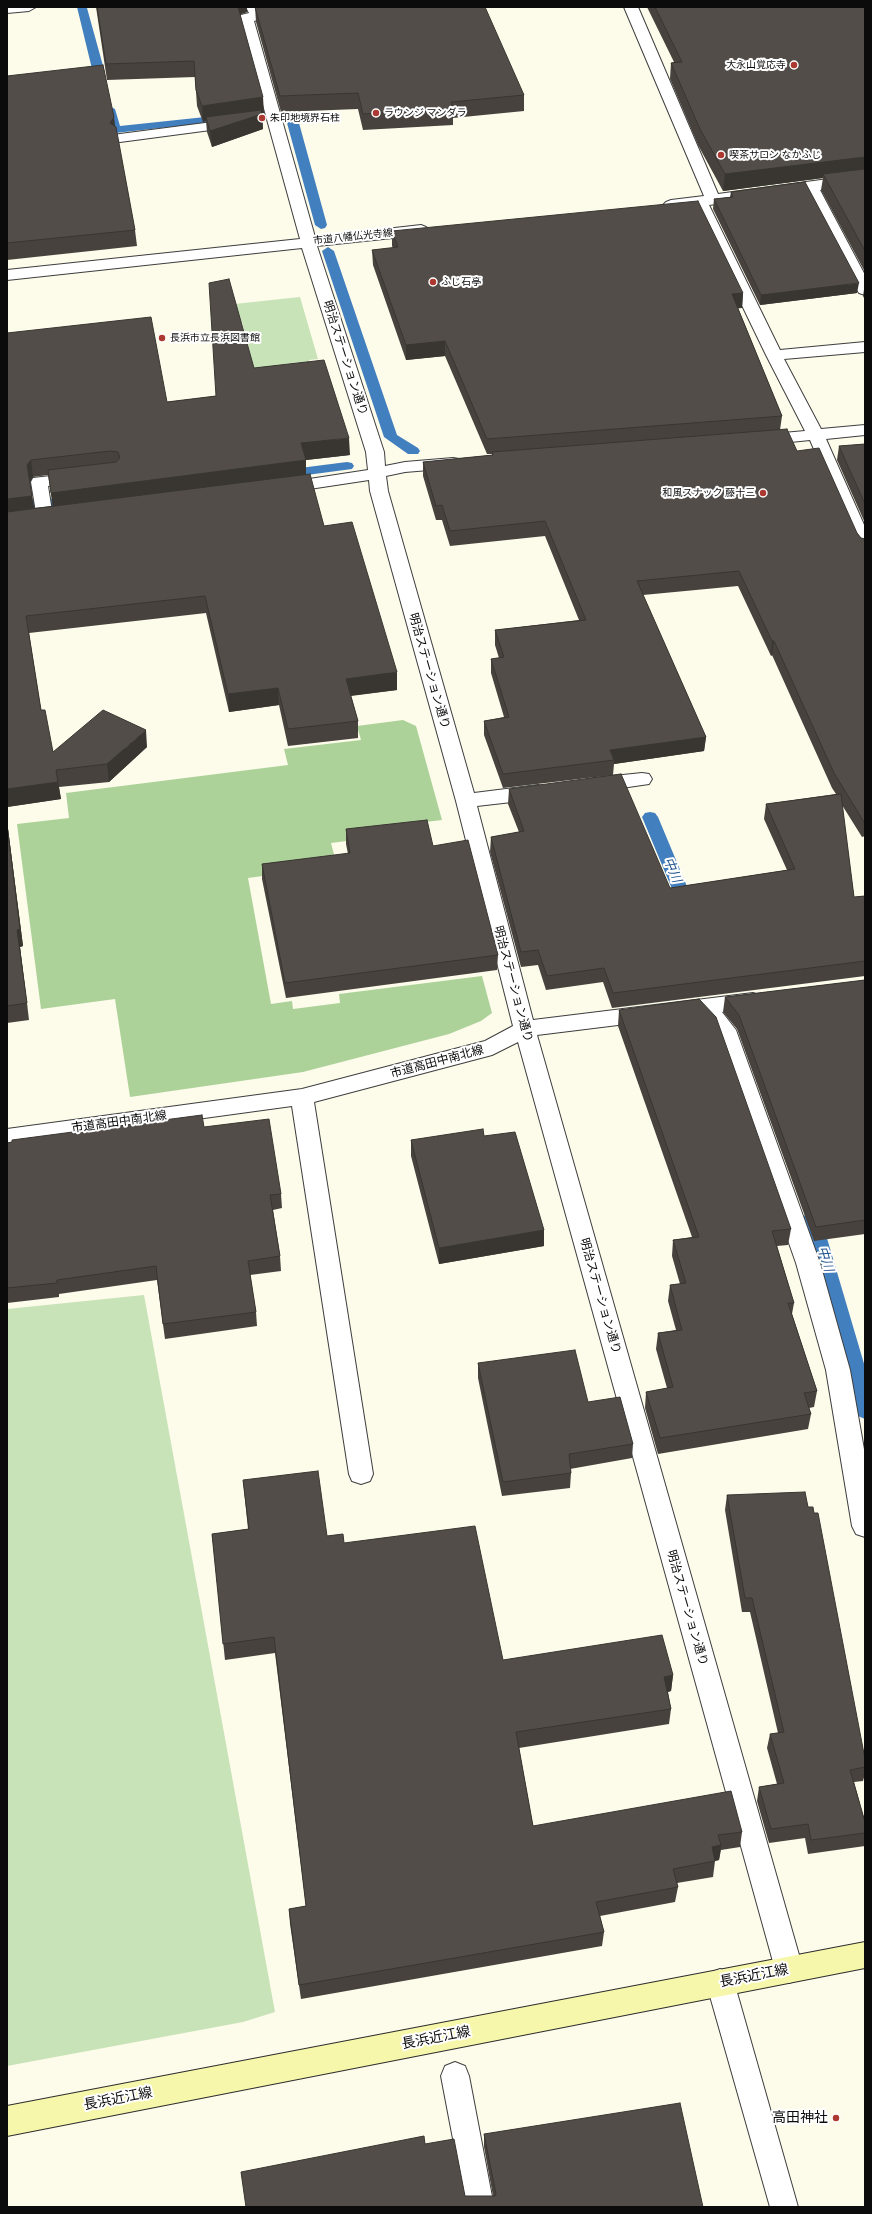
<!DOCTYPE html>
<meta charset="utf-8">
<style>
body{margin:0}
#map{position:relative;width:872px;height:2214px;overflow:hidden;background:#fdfbea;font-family:"Noto Serif",serif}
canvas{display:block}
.frame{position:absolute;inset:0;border:8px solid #0b0b0b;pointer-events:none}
</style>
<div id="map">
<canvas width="872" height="2214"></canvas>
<div class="frame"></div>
</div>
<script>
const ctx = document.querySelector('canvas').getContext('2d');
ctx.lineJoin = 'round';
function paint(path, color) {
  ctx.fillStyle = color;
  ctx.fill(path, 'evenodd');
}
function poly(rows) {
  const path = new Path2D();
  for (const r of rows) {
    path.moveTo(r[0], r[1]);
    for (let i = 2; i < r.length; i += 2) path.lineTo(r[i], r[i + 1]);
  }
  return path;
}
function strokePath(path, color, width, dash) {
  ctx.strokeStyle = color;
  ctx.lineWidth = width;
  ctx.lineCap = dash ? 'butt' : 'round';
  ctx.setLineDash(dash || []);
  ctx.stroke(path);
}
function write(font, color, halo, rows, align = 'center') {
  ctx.font = font + ' "Noto Serif","Noto Sans JP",serif';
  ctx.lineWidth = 4;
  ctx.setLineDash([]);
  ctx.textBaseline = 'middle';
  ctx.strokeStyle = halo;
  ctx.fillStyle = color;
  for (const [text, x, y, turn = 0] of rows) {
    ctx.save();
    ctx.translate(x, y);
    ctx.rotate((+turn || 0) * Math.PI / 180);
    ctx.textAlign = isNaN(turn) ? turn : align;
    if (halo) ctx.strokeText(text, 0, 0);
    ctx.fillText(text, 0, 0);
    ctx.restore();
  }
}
const green = poly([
 [300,297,318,359,309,360,312,374,257,380,242,322,229,323,225,305],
 [144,1295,275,2012,243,2022,7,2066,7,1309]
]);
const forest = poly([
 [403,720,416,726,442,820,401,825,402,834,331,843,337,866,248,878,271,1004,292,1001,293,1009,340,1003,339,994,482,976,492,1013,481,1021,449,1034,303,1072,130,1097,115,999,41,1009,17,824,69,818,66,793,288,765,284,749,361,740,357,726]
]);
const stream = poly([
 [77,7,87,8,105,73,103,75,95,75,93,73,77,7],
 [109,106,115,109,120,126,224,115,230,118,224,121,115,133,109,130,103,109,109,106],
 [293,120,299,123,327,225,325,228,321,229,315,225,287,123,293,120],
 [328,247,334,251,397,435,418,448,420,451,418,454,408,454,384,437,322,251,328,247],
 [347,462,352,463,354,466,352,469,284,478,277,474,284,470,347,462],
 [75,496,80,497,82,500,80,503,7,512,7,504,75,496],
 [650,812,655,813,658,817,696,908,694,912,688,914,682,912,680,908,642,817,645,813,650,812],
 [812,1211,818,1213,821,1218,865,1367,865,1419,858,1416,856,1411,848,1371,803,1218,806,1213,812,1211]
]);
const service = poly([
 [78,473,84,474,86,478,84,482,48,486,53,518,51,522,39,522,37,518,31,482,33,478,78,473],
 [720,1969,730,1973,734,1982,798,2207,770,2207,706,1982,710,1973,720,1969],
 [455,2062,465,2066,469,2076,494,2207,466,2207,441,2076,445,2066,455,2062]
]);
const minor = poly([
 [7,7,36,7,29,11,7,13,7,7],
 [246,7,260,7,264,16,262,19,254,21,315,237,421,225,426,227,429,230,426,233,421,235,317,246,384,452,385,466,405,462,453,458,459,459,462,463,459,467,453,468,405,472,386,476,388,491,474,793,538,785,545,787,548,792,545,797,538,799,477,806,533,1020,753,993,761,996,764,1001,761,1006,753,1009,722,1012,736,1030,820,1263,850,1370,865,1455,865,1537,856,1534,852,1526,826,1370,796,1263,715,1033,699,1015,537,1035,803,1969,799,1979,789,1983,779,1979,775,1969,518,1042,492,1055,314,1102,373,1474,370,1481,361,1484,352,1481,349,1474,292,1106,7,1145,7,1129,302,1089,485,1041,513,1026,456,801,370,491,369,480,283,493,277,492,274,488,277,484,283,483,368,470,366,452,302,248,7,280,7,270,300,239,239,18,241,15,249,13,246,7],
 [624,7,638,7,718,194,865,174,865,184,820,190,865,275,865,295,859,293,857,290,805,192,709,205,780,350,865,342,865,352,784,359,821,429,865,425,865,435,826,439,865,527,865,552,859,551,856,547,810,440,761,445,755,444,752,440,755,436,761,435,805,431,766,355,694,206,671,210,666,208,663,205,666,202,671,200,704,196,624,7],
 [236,119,241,120,243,123,241,126,120,142,115,141,113,138,115,135,120,134,236,119],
 [642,773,649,774,652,779,649,784,594,792,587,790,584,785,587,780,594,778,642,773]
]);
const secondary = poly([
 [865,1942,865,1968,7,2136,7,2106,865,1942]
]);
const wall = poly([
 [96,7,247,7,247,12,241,14,240,15,264,113,262,113,263,129,212,147,207,132,206,121,203,122,197,106,195,77,107,80],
 [255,7,524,95,524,111,453,118,453,125,363,130,358,109,281,112,256,22],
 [647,7,865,7,865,272,821,190,823,178,723,191,698,145,670,79,671,63,674,62],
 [7,76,115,126,135,230,137,246,7,260],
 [731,192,857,293,760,305,713,209,714,199,730,197],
 [392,231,743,293,742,308,738,308,782,416,780,430,797,451,857,533,861,538,865,539,865,836,862,837,842,805,854,897,865,896,865,976,612,1008,603,982,546,990,538,965,521,967,490,852,491,837,519,832,508,804,509,789,670,888,787,870,764,819,766,804,836,794,832,788,772,655,771,656,738,586,643,595,706,737,704,751,614,764,613,775,503,788,484,735,484,721,504,717,491,673,491,659,499,658,495,645,495,630,579,620,545,536,450,546,442,520,436,520,423,476,423,462,492,455,492,454,487,454,445,356,406,360,373,265,372,250,393,248,392,246],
 [865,283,865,300,863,296],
 [7,333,167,402,216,396,254,368,350,455,306,460,306,474,324,526,397,690,351,696,358,721,358,738,288,746,279,705,229,712,206,613,29,633,41,710,53,752,147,747,109,782,59,787,61,799,7,807],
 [48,475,53,506,34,508,30,481,33,477],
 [865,444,865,523,837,460,839,446],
 [7,821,23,946,20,947,29,1020,7,1023],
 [346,829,433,846,498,955,497,970,286,998,262,879,262,864,348,854,346,844],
 [865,980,865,1234,814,1241,737,1029,723,1012,725,997],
 [619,1010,791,1229,788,1245,777,1246,794,1303,792,1314,817,1391,814,1407,809,1408,811,1414,808,1429,658,1454,645,1408,646,1392,667,1388,656,1349,658,1333,676,1330,668,1301,670,1285,680,1284,672,1256,673,1240,692,1237,618,1026],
 [204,1127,281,1194,282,1208,273,1210,280,1256,281,1271,250,1275,256,1312,257,1326,165,1339,157,1280,59,1294,59,1297,7,1303,7,1143],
 [411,1140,544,1230,544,1246,439,1264,411,1156],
 [478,1363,588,1402,633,1444,632,1458,570,1469,571,1473,570,1488,502,1496,478,1378],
 [243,1480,327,1536,344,1543,503,1660,673,1675,671,1691,668,1692,671,1709,669,1724,519,1748,533,1826,742,1832,740,1847,721,1850,719,1860,715,1861,713,1877,677,1883,678,1887,675,1902,600,1916,604,1932,602,1946,301,1999,290,1924,289,1909,306,1906,275,1653,225,1660,212,1534,248,1529],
 [727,1495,808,1507,865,1759,865,1774,863,1781,854,1782,865,1822,865,1846,808,1854,805,1838,769,1843,757,1801,759,1787,777,1784,767,1748,770,1734,778,1733,750,1612,742,1612,725,1510],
 [484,2134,703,2207,246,2207,425,2144,465,2196,493,2196,484,2147]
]);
const shadedWall = poly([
 [237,7,247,7,247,12,241,14,238,18],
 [263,97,264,113,207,121,206,117,206,121,203,122,202,106],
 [262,114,263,129,212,147,210,131],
 [114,117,116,133,110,123],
 [865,157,865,173,823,174,823,178,723,191,725,174],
 [859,283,857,293,760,305,761,295],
 [743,293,742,308,731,309,732,294],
 [445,341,445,356,406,360,406,345],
 [349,438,350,455,306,460,306,477,53,510,51,493,301,443],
 [31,460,33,477,30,482,27,465],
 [32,496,35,513,7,517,7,499],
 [772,641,774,641,772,655,771,656],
 [397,672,397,690,347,696,346,679],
 [278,688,279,705,229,712,228,694],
 [146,730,147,747,109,782,107,764],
 [706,737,704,751,614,764,614,760,610,750],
 [58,782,61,799,7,807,7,789],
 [7,821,23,946,20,947,29,1020,17,930],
 [544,1230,544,1246,439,1264,439,1248],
 [673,1675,671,1691,662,1693,664,1677],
 [721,1845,719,1860,709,1862,712,1847]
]);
const building = poly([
 [97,7,238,7,263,97,202,106,196,90,194,61,106,64,97,7],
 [255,7,485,7,524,95,451,102,453,109,363,114,358,93,280,96,255,7],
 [655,7,865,7,865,157,725,174,700,129,671,63,682,62,655,7],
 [103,65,114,117,110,123,116,127,135,230,7,243,7,76,103,65],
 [261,110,262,114,210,131,206,117,261,110],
 [865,169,865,251,823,174,865,169],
 [805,182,859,283,761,295,714,199,733,197,731,192,805,182],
 [698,201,743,293,732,294,782,416,487,439,445,341,406,345,372,250,398,247,392,231,698,201],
 [229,279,254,368,324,360,349,438,301,443,306,460,51,493,48,470,116,462,120,458,118,452,110,451,31,460,27,465,32,496,7,499,7,333,151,317,167,402,216,396,209,283,229,279],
 [787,429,797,451,819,448,857,533,861,538,865,539,865,822,864,822,834,773,774,641,772,641,739,571,637,581,706,737,610,750,614,760,503,774,484,721,509,717,491,659,504,657,495,630,586,620,545,521,450,531,442,505,436,506,423,462,493,455,492,452,787,429],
 [865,444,865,504,839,446,865,444],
 [310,474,324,526,352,522,397,672,346,679,358,721,288,729,278,688,228,694,205,596,26,616,41,710,45,710,53,752,103,710,146,730,107,764,56,770,58,782,7,789,7,512,310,474],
 [621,774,670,888,795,869,766,804,841,794,854,897,865,896,865,961,613,993,604,968,547,976,538,950,521,952,491,837,524,831,509,789,621,774],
 [427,820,433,846,468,840,498,955,285,983,262,864,350,853,346,829,427,820],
 [7,825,20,929,17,930,27,1003,7,1006,7,825],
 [865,980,865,1220,816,1227,739,1015,725,997,865,980],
 [699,999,716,1017,791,1229,772,1231,794,1303,788,1303,817,1391,804,1393,811,1414,660,1438,646,1392,673,1387,658,1333,682,1330,670,1285,686,1283,673,1240,699,1237,619,1010,699,999],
 [202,1115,204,1127,269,1119,281,1194,270,1195,280,1256,248,1261,256,1312,163,1324,156,1266,57,1280,57,1283,7,1288,7,1143,12,1142,12,1140,202,1115],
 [483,1129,484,1136,515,1132,544,1230,439,1248,411,1140,483,1129],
 [575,1350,588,1402,620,1397,633,1444,569,1454,571,1473,503,1482,478,1363,575,1350],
 [318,1471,327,1536,343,1534,344,1543,475,1526,503,1660,662,1635,673,1675,664,1677,671,1709,516,1732,533,1826,731,1791,742,1832,718,1835,721,1845,712,1847,715,1861,673,1869,678,1887,596,1902,604,1932,299,1985,289,1909,306,1906,274,1637,223,1644,212,1534,249,1529,243,1480,318,1471],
 [805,1492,808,1507,813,1507,814,1513,818,1513,865,1759,865,1767,850,1770,865,1822,865,1833,811,1840,808,1824,771,1829,759,1787,784,1783,770,1734,784,1732,752,1598,745,1598,727,1495,805,1492],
 [680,2103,703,2207,246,2207,241,2172,424,2136,425,2144,454,2139,465,2196,495,2196,496,2194,484,2134,680,2103]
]);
const markers = [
 [794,65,4,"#ac3931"],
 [376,113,4,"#ac3931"],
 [262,118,4,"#ac3931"],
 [721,155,4,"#ac3931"],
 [433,282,4,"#ac3931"],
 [162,338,4,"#ac3931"],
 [763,493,4,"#ac3931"],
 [836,2118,4,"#ac3931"]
];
const farPoinames = [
 ["大永山覚応寺",786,65,"right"],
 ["ラウンジ マンダラ",384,113],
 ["朱印地境界石柱",270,118],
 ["喫茶サロン なかふじ",729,155],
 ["ふじ石亭",441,282],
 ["長浜市立長浜図書館",170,338],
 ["和風スナック 藤十三",755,493,"right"]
];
const farStreetnames = [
 ["市道八幡仏光寺線",353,237,-6]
];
const streetNames = [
 ["明治ステーション通り",345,358,72],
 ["明治ステーション通り",429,671,74],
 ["明治ステーション通り",513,984,75],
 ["市道高田中南北線",437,1062,-15],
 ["市道高田中南北線",119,1122,-8],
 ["明治ステーション通り",600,1296,74],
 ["明治ステーション通り",687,1608,74]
];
const waterNames = [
 ["中川",672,870,67],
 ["中川",825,1259,73]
];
const nearStreetnames = [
 ["長浜近江線",754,1976,-11],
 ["長浜近江線",436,2038,-11],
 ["長浜近江線",118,2099,-11]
];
const nearPoinames = [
 ["高田神社",828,2118]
];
paint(green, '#c9e3b8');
paint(forest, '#acd299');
paint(stream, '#427fbf');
strokePath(service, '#3e3e3e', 2);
strokePath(minor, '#3e3e3e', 2);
strokePath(secondary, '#2d2d2d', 2);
paint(service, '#fff');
paint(minor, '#fff');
paint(secondary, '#f7f7ab');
paint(wall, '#47423e');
paint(shadedWall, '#393632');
paint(building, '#524d48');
strokePath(building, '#393632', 1);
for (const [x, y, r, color] of markers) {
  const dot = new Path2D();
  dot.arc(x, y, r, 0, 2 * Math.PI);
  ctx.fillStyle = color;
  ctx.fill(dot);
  strokePath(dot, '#fff', 1.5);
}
write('10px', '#0b0b0b', '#fff', farPoinames, 'left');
write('10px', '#0b0b0b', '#fff', farStreetnames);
write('12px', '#0b0b0b', '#fff', streetNames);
write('italic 13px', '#21538f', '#fff', waterNames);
write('14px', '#0b0b0b', '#fff', nearStreetnames);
write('14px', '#0b0b0b', '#fff', nearPoinames, 'right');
</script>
